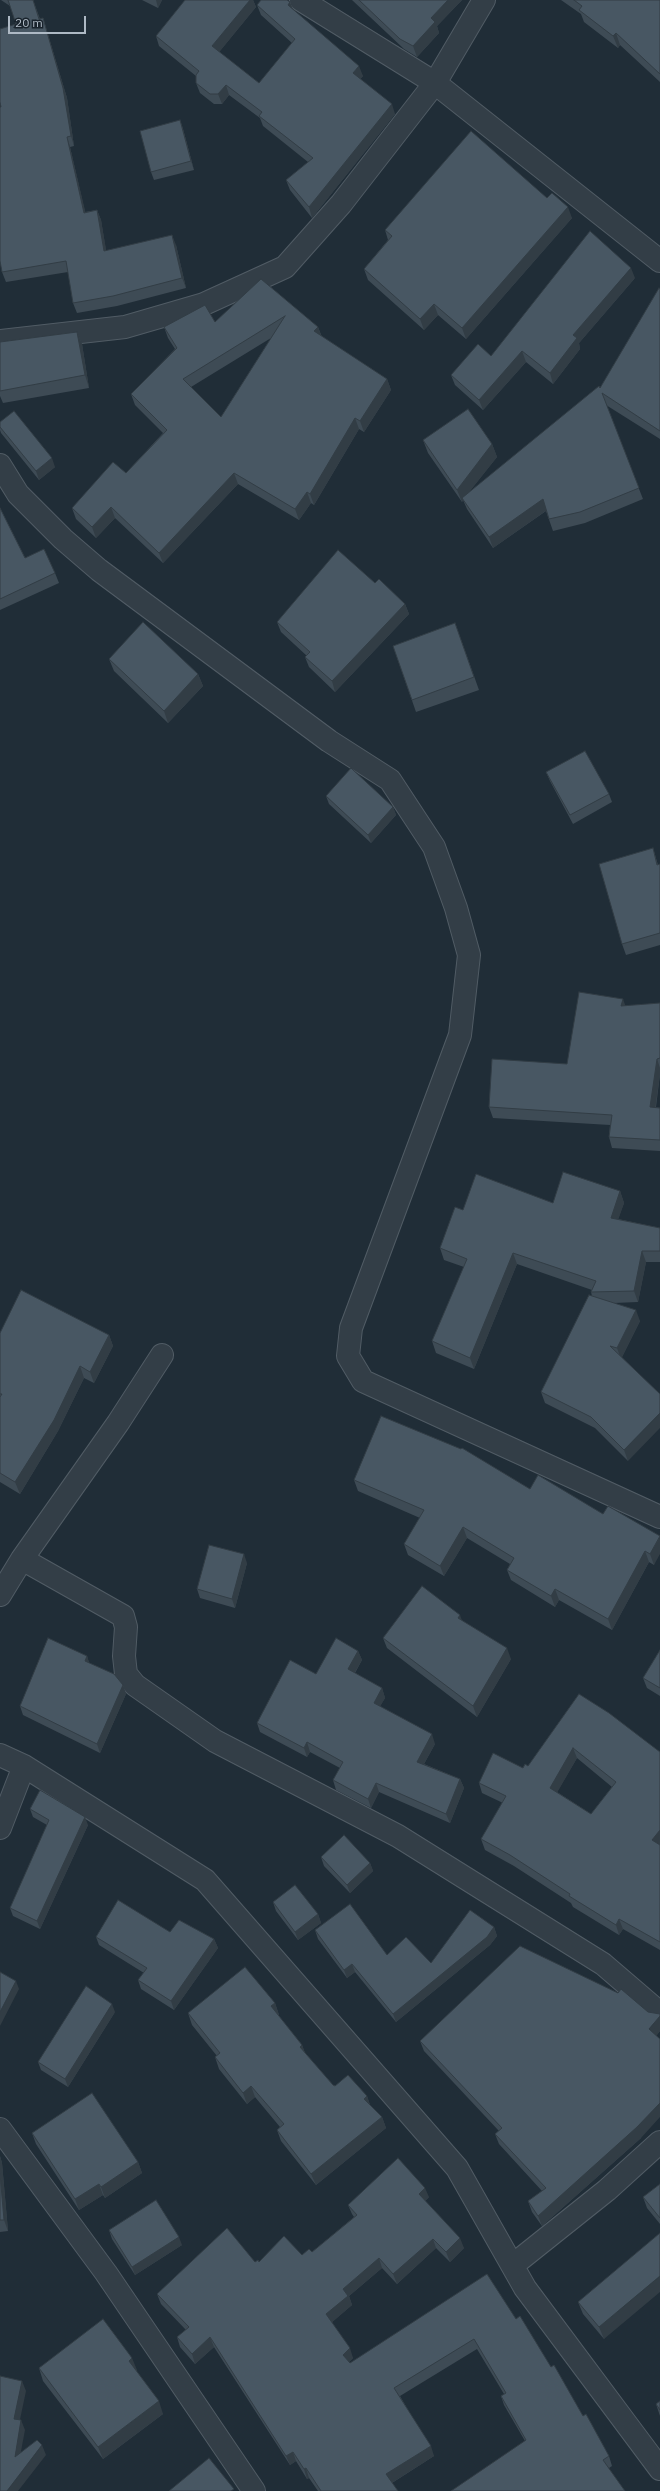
<!DOCTYPE html>
<style>
body{margin:0}
#map{position:relative;width:660px;height:2491px;overflow:hidden;background:#202d37;font-family:"IBM Plex Sans",sans-serif}
canvas{display:block}
.scale{position:absolute;left:8px;top:16px;width:78px;height:18px;box-sizing:border-box;border:2px solid #aeb9c4;border-top:0;padding-left:5px;font-size:12px;line-height:14px;white-space:nowrap;color:#aeb9c4;-webkit-text-stroke:3px #19232c;paint-order:stroke}
</style>
<div id="map">
<canvas width="660" height="2491"></canvas>
<div class="scale">20 m</div>
</div>
<script>
const ctx = document.querySelector('canvas').getContext('2d');
ctx.lineJoin = 'round';
function poly(rows) {
  const path = new Path2D();
  for (const r of rows) {
    path.moveTo(r[0], r[1]);
    for (let i = 2; i < r.length; i += 2) path.lineTo(r[i], r[i + 1]);
  }
  return path;
}
function strokePath(path, color, width, dash) {
  ctx.strokeStyle = color;
  ctx.lineWidth = width;
  ctx.lineCap = dash ? 'butt' : 'round';
  ctx.setLineDash(dash || []);
  ctx.stroke(path);
}
function paint(path, color) {
  ctx.fillStyle = color;
  ctx.fill(path, 'evenodd');
}
const minor = poly([
 [301,0,435,83,484,0],
 [0,341,125,327,204,304,285,267,341,204,435,83,660,261],
 [0,465,18,494,63,539,99,570,329,741,390,780,434,847,456,908,469,955,460,1035,351,1328,348,1356,363,1381,660,1517],
 [22,1559,123,1616,126,1627,124,1656,126,1674,135,1685,215,1741,398,1836,603,1964,660,2013],
 [0,1595,22,1559,118,1423,162,1355],
 [0,1755,24,1766,205,1880,457,2168,525,2288,660,2469],
 [0,1828,24,1766],
 [0,2129,106,2273,254,2491],
 [513,2265,607,2190,660,2142]
]);
const wall = poly([
 [1,0,33,0,40,19,43,18,67,98,74,146,70,147,85,212,97,210,101,220,106,251,176,245,186,288,117,306,77,313,73,303,68,272,6,282,2,272,1,107,16,24,10,6],
 [142,0,162,0,158,8],
 [185,0,253,0,256,7,219,52,259,83,292,43,261,15,257,5,292,9,363,76,360,79,395,114,312,218,290,190,286,180,308,162,263,126,260,118,229,95,222,104,214,104,200,93,196,83,196,76,159,46,156,36],
 [352,0,462,0,437,26,439,33,417,57,404,49],
 [561,0,660,0,660,82,620,45,618,48,584,22,581,14],
 [180,120,183,129,194,170,154,180,151,172],
 [547,198,572,218,466,339,438,315,424,330,368,280,364,269,388,240,385,230],
 [635,278,579,343,580,349,553,384,526,362,483,410,455,385,451,375,491,356],
 [261,279,318,327,322,337,387,379,391,390,364,432,359,429,314,505,311,503,299,520,238,484,163,563,115,518,96,538,76,519,72,508,126,473,163,433,135,405,131,394,175,349,168,338,164,327,215,322],
 [271,338,221,417,191,387],
 [660,289,660,439,606,405,643,499,585,523,553,531,546,511,493,548,467,509,463,500,462,502,428,453,423,440,492,444,497,457,468,493,600,388],
 [77,332,82,344,89,388,3,403,0,396,0,342],
 [0,422,55,467,39,480,1,433,0,430],
 [0,508,25,558,55,573,59,583,0,610],
 [375,583,405,604,409,614,335,692,309,667,305,657,307,656,281,632,277,622],
 [455,623,479,690,416,712,393,646],
 [109,659,198,674,203,686,168,723,114,671],
 [546,772,609,794,612,802,573,824,550,781],
 [326,796,393,807,396,815,371,843,329,804],
 [653,848,658,865,660,864,660,945,626,955,622,944],
 [660,1003,660,1074,656,1107,660,1108,660,1151,612,1148,609,1137,610,1125,493,1118,489,1107,567,1064,625,1006],
 [620,1191,624,1203,618,1219,660,1228,660,1262,646,1262,638,1302,614,1303,640,1321,622,1357,628,1461,595,1428,545,1403,541,1392,592,1296,591,1292,592,1290,517,1264,474,1369,436,1353,432,1341,464,1267,444,1260,440,1248,463,1210,553,1203],
 [0,1333,109,1335,113,1346,94,1383,84,1378,58,1431,20,1494,0,1482],
 [354,1480,530,1489,603,1514,660,1536,654,1565,649,1562,612,1630,559,1600,555,1607,511,1580,507,1570,510,1564,467,1538,444,1576,408,1555,404,1544,420,1518,358,1491],
 [247,1563,235,1608,200,1598,197,1589],
 [462,1621,511,1659,477,1717,387,1648,383,1638],
 [660,1650,660,1696,647,1688,643,1678],
 [358,1651,362,1660,355,1673,382,1688,385,1698,380,1706,435,1744,424,1764,460,1779,464,1788,450,1823,379,1792,371,1808,336,1790,333,1780,340,1768,310,1752,307,1757,260,1732,257,1723,316,1674],
 [87,1656,89,1663,123,1685,126,1694,100,1753,23,1715,20,1706],
 [579,1694,660,1752,660,1950,623,1929,619,1935,573,1907,571,1903,514,1866,485,1850,481,1839,503,1803,482,1793,479,1783,528,1766],
 [577,1758,612,1787,591,1814,557,1792],
 [30,1809,88,1825,40,1929,13,1916,10,1908,47,1825,33,1817],
 [321,1857,370,1863,373,1871,350,1893,324,1866],
 [273,1902,318,1914,321,1923,298,1940,276,1911],
 [494,1927,497,1936,490,1945,396,2022,355,1972,347,1978,318,1939,315,1930,387,1955,431,1963],
 [170,1932,214,1939,218,1948,174,2010,141,1989,138,1980,144,1973,99,1945,96,1937],
 [275,2003,279,2015,278,2015,302,2045,305,2053,333,2085,367,2096,370,2105,382,2117,386,2128,316,2185,281,2141,277,2130,280,2127,255,2097,247,2104,219,2069,215,2057,217,2056,192,2025,188,2013],
 [115,2012,68,2087,41,2070,38,2062],
 [660,2031,656,2036,641,2138,542,2226,532,2212,528,2201,542,2191,499,2144,495,2134,499,2131,424,2051,420,2041],
 [32,2133,138,2162,142,2173,105,2198,103,2195,79,2210,36,2144],
 [0,2156,2,2163,8,2231,0,2232],
 [660,2184,660,2224,647,2208,643,2197],
 [429,2197,425,2201,464,2248,450,2262,436,2248,397,2284,382,2268,349,2296,352,2305,332,2322,353,2358,349,2362,350,2363,516,2319,551,2367,583,2416,609,2456,612,2466,609,2468,525,2441,504,2405,501,2396,504,2394,477,2349,400,2396,434,2456,392,2483,398,2491,318,2491,309,2478,307,2479,296,2461,290,2465,214,2347,195,2364,180,2347,177,2337,186,2330,161,2304,157,2294,255,2262,259,2262,302,2255,312,2252,354,2217,352,2214,348,2205],
 [109,2230,182,2245,135,2275,112,2239],
 [660,2233,604,2339,583,2314,578,2302],
 [39,2368,137,2370,136,2371,163,2414,103,2459,43,2381],
 [660,2401,660,2416,656,2404]
]);
const shadedWall = poly([
 [156,0,162,0,158,8],
 [250,0,253,0,256,7,216,56,212,46],
 [448,0,462,0,437,26,439,33,417,57,413,46,431,18],
 [290,2,294,12,288,5],
 [43,18,67,98,74,146,71,136],
 [616,33,620,45,618,48,613,36],
 [359,66,363,76,356,83,353,73],
 [226,85,229,95,222,104,218,94],
 [392,104,395,114,312,218,309,207],
 [180,120,183,129,194,170,191,161],
 [67,137,70,147,88,223,84,213],
 [568,207,572,218,466,339,462,328],
 [97,210,101,220,108,261,104,251],
 [172,235,176,245,186,288,182,278],
 [631,268,635,278,579,343,580,349,553,384,550,373,573,335],
 [434,304,438,315,424,330,420,319],
 [318,327,322,338,314,331],
 [77,332,82,344,89,388,85,375],
 [522,351,526,362,483,410,479,400],
 [387,379,391,390,364,432,360,421],
 [355,418,359,429,314,505,310,494],
 [492,444,497,457,463,500,462,498,463,500,462,502,457,490],
 [52,458,55,467,39,480,36,471],
 [234,473,238,484,163,563,159,553],
 [307,492,311,503,299,520,295,509],
 [543,499,547,510,493,548,489,537],
 [111,507,115,518,96,538,92,527],
 [405,604,409,614,335,692,332,681],
 [198,674,203,686,168,723,164,711],
 [393,807,396,815,371,843,368,835],
 [623,999,627,1010,621,1006],
 [657,1059,660,1068,660,1074,654,1117,650,1107],
 [620,1191,624,1203,615,1229,611,1218],
 [642,1251,646,1262,638,1302,634,1291],
 [513,1253,517,1264,474,1369,470,1358],
 [636,1310,640,1321,621,1359,617,1348],
 [109,1335,113,1346,94,1383,90,1372],
 [80,1366,84,1378,58,1431,20,1494,15,1482],
 [660,1413,660,1428,628,1461,624,1450],
 [463,1527,467,1538,444,1576,440,1566],
 [660,1537,660,1554,654,1565,650,1554],
 [645,1551,649,1562,612,1630,608,1619],
 [244,1554,247,1563,235,1608,232,1599],
 [555,1589,559,1600,555,1607,551,1596],
 [460,1615,464,1626,458,1618],
 [507,1648,511,1659,477,1717,473,1706],
 [358,1651,362,1660,351,1679,348,1669],
 [87,1656,90,1665,85,1661],
 [123,1685,126,1694,100,1753,97,1744],
 [382,1688,385,1698,377,1712,374,1703],
 [432,1734,435,1744,420,1771,417,1762],
 [307,1742,310,1752,307,1757,304,1748],
 [573,1748,577,1758,554,1798,550,1788],
 [460,1779,464,1788,450,1823,446,1814],
 [376,1783,379,1792,371,1808,368,1799],
 [85,1817,88,1825,40,1929,37,1921],
 [660,1830,660,1845,652,1840],
 [370,1863,373,1871,350,1893,347,1885],
 [318,1914,321,1923,298,1940,295,1932],
 [619,1919,623,1929,619,1935,616,1925],
 [494,1927,497,1936,490,1945,396,2022,393,2014],
 [214,1939,218,1948,174,2010,171,2001],
 [352,1964,355,1972,347,1978,344,1970],
 [16,1981,19,1989,0,2026,0,2012],
 [275,2003,279,2015,276,2018,271,2006],
 [112,2004,115,2012,68,2087,65,2079],
 [660,2016,660,2031,653,2040,649,2029],
 [302,2045,306,2056,300,2047],
 [251,2086,255,2097,247,2104,243,2093],
 [367,2096,371,2108,364,2099],
 [660,2103,660,2117,641,2138,542,2226,538,2216],
 [382,2117,386,2128,316,2185,311,2174],
 [0,2156,2,2163,8,2231,4,2220,0,2174],
 [138,2162,142,2173,105,2198,101,2187],
 [99,2184,103,2195,79,2210,75,2199],
 [425,2188,429,2197,422,2204,419,2194],
 [179,2237,182,2245,135,2275,132,2267],
 [460,2238,464,2248,450,2262,446,2252],
 [433,2239,436,2248,397,2284,393,2274],
 [379,2258,382,2268,349,2296,352,2305,330,2324,326,2314,343,2289],
 [660,2276,660,2292,604,2339,599,2327],
 [210,2337,214,2347,195,2364,192,2354],
 [350,2348,353,2358,347,2364,343,2355],
 [132,2358,137,2370,133,2373,129,2361],
 [22,2381,26,2391,18,2429,14,2419],
 [159,2401,163,2414,103,2459,98,2447],
 [21,2420,25,2430,18,2467,15,2457],
 [42,2445,46,2455,18,2491,7,2491],
 [431,2446,434,2456,390,2484,386,2474],
 [293,2452,296,2461,290,2465,286,2456],
 [306,2468,309,2478,307,2479,304,2469]
]);
const building = poly([
 [8,0,33,0,39,19,43,18,63,88,71,136,67,137,84,213,97,210,104,251,172,235,182,278,113,296,73,303,66,261,2,272,0,261,0,107,1,107,0,102,0,29,16,24,8,0],
 [185,0,250,0,212,46,259,83,295,39,257,5,261,0,287,0,290,2,288,5,359,66,353,73,392,104,309,207,286,180,313,158,259,116,262,112,226,85,218,94,210,94,196,83,196,75,199,71,156,36,185,0],
 [359,0,448,0,431,18,435,22,413,46,400,39,359,0],
 [574,0,660,0,660,74,616,33,613,36,579,10,582,6,574,0],
 [180,120,191,161,151,172,140,131,180,120],
 [471,131,547,198,552,193,568,207,462,328,434,304,420,319,364,269,392,236,385,230,471,131],
 [590,231,631,268,573,335,577,338,550,373,522,351,479,400,451,375,478,344,491,356,590,231],
 [261,279,318,327,314,331,387,379,360,421,355,418,310,494,307,492,295,509,234,473,159,553,111,507,92,527,72,508,113,462,126,473,167,430,131,394,177,348,164,327,205,305,215,322,261,279],
 [285,316,221,417,183,379,285,316],
 [659,288,660,289,660,431,602,393,639,488,580,512,549,519,543,499,489,537,462,498,599,386,600,388,659,288],
 [77,332,85,375,0,391,0,342,77,332],
 [468,409,492,444,457,490,423,440,468,409],
 [14,411,52,458,36,471,0,427,0,422,14,411],
 [0,508,25,558,44,549,55,573,0,599,0,508],
 [338,550,375,583,379,579,405,604,332,681,305,657,310,652,277,622,338,550],
 [143,622,198,674,164,711,109,659,143,622],
 [455,623,474,677,412,700,393,646,455,623],
 [585,751,609,794,570,815,546,772,585,751],
 [351,768,393,807,368,835,326,796,351,768],
 [653,848,657,865,660,864,660,933,622,944,599,864,653,848],
 [579,992,623,999,621,1006,660,1003,660,1058,657,1059,650,1107,660,1108,660,1140,609,1137,612,1115,489,1107,492,1059,567,1064,579,992],
 [563,1172,620,1191,611,1218,660,1228,660,1251,642,1251,634,1291,591,1292,596,1281,513,1253,470,1358,432,1341,467,1259,440,1248,455,1207,463,1210,476,1174,553,1203,563,1172],
 [21,1290,109,1335,90,1372,80,1366,54,1420,15,1482,0,1473,0,1397,2,1394,0,1394,0,1333,21,1290],
 [589,1295,636,1310,617,1348,610,1346,660,1394,660,1413,624,1450,591,1417,541,1392,589,1295],
 [381,1416,461,1449,462,1448,530,1489,538,1475,603,1514,608,1506,660,1536,650,1554,645,1551,608,1619,555,1589,551,1596,507,1570,514,1558,463,1527,440,1566,404,1544,424,1510,354,1480,381,1416],
 [209,1545,244,1554,232,1599,197,1589,209,1545],
 [422,1586,460,1615,458,1618,507,1648,473,1706,383,1638,422,1586],
 [48,1638,87,1656,85,1661,114,1674,123,1685,97,1744,20,1706,48,1638],
 [336,1638,358,1651,348,1669,382,1688,374,1703,432,1734,417,1762,460,1779,446,1814,376,1783,368,1799,333,1780,343,1762,307,1742,304,1748,257,1723,290,1660,316,1674,336,1638],
 [660,1650,660,1688,643,1678,660,1650],
 [579,1694,609,1713,660,1752,660,1830,652,1840,660,1845,660,1942,619,1919,616,1925,569,1896,570,1894,510,1855,481,1839,506,1796,479,1783,493,1753,523,1768,525,1764,528,1766,579,1694],
 [573,1748,616,1782,591,1814,550,1788,573,1748],
 [40,1790,85,1817,37,1921,10,1908,49,1820,30,1809,40,1790],
 [344,1835,370,1863,347,1885,321,1857,344,1835],
 [295,1885,318,1914,295,1932,273,1902,295,1885],
 [118,1900,170,1932,179,1920,214,1939,171,2001,138,1980,147,1968,96,1937,118,1900],
 [350,1904,387,1955,406,1937,431,1963,470,1910,494,1927,487,1937,393,2014,352,1964,344,1970,315,1930,350,1904],
 [520,1946,618,1993,621,1989,648,2012,660,2014,660,2016,649,2029,660,2039,660,2103,637,2127,538,2216,528,2201,546,2188,495,2134,502,2128,420,2041,520,1946],
 [245,1967,275,2003,271,2006,302,2045,300,2047,333,2085,335,2086,348,2075,367,2096,364,2099,382,2117,311,2174,277,2130,284,2124,251,2086,243,2093,215,2057,220,2053,188,2013,245,1967],
 [0,1972,16,1981,0,2012,0,1972],
 [86,1986,112,2004,65,2079,38,2062,86,1986],
 [92,2093,138,2162,101,2187,99,2184,75,2199,32,2133,92,2093],
 [398,2158,425,2188,419,2194,460,2238,446,2252,433,2239,393,2274,379,2258,343,2289,348,2296,326,2314,350,2348,343,2355,350,2363,487,2274,516,2319,520,2316,551,2367,554,2365,583,2416,586,2414,609,2456,603,2460,625,2491,451,2491,526,2440,501,2396,506,2393,474,2339,394,2388,431,2446,386,2474,398,2491,321,2491,306,2468,304,2469,293,2452,286,2456,210,2337,192,2354,177,2337,189,2327,157,2294,227,2228,255,2262,258,2260,259,2262,284,2236,302,2255,309,2249,312,2252,357,2215,348,2205,398,2158],
 [0,2174,4,2220,0,2220,0,2174],
 [660,2184,660,2218,643,2197,660,2184],
 [156,2200,179,2237,132,2267,109,2230,156,2200],
 [660,2233,660,2276,599,2327,578,2302,660,2233],
 [103,2319,132,2358,129,2361,159,2401,98,2447,39,2368,103,2319],
 [0,2376,22,2381,14,2419,21,2420,15,2457,37,2440,42,2445,7,2491,0,2491,0,2376],
 [660,2401,660,2410,656,2404,660,2401],
 [209,2458,234,2489,231,2491,169,2491,209,2458]
]);
strokePath(minor, '#515c65', 24);
strokePath(minor, '#333e47', 22);
paint(wall, '#3e4b55');
paint(shadedWall, '#323d45');
paint(building, '#485763');
strokePath(building, '#323d45', 1);
</script>
